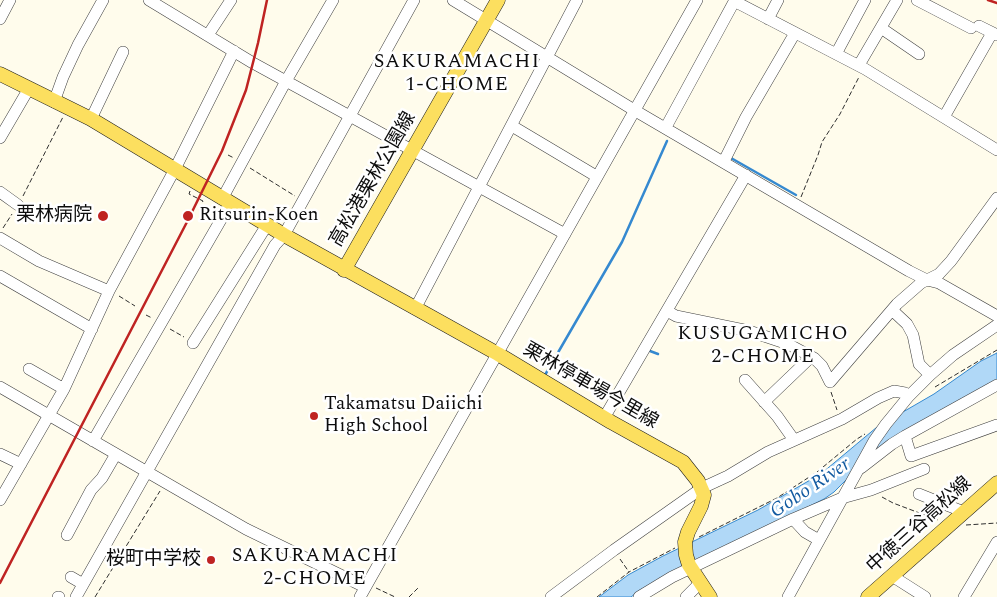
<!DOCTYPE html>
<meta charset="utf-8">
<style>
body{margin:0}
canvas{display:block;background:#fffcec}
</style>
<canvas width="997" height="597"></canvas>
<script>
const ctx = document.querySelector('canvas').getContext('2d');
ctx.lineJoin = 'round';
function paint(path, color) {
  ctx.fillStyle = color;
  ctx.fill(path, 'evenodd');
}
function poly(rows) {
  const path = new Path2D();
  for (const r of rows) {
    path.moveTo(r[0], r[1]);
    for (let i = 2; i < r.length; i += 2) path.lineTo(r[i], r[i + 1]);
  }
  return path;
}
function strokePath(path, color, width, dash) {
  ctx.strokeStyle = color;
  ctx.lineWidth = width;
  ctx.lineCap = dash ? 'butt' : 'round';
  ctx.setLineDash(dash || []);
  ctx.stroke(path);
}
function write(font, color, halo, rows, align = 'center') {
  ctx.font = font + ' Spectral,"Noto Sans JP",serif';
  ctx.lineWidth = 5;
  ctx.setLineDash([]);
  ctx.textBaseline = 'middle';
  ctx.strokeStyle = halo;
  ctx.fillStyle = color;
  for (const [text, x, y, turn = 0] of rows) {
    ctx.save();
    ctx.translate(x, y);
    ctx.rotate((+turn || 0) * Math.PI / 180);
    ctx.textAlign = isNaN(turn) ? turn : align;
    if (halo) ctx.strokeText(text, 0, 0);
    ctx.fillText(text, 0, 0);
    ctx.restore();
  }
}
const water = poly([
 [997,353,997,381,856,470,834,492,824,499,640,590,631,597,599,597,628,575,663,556,758,510,812,479,822,473,877,427,934,394,981,361,997,353]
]);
const stream = poly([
 [731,158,796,195],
 [650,351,658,354],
 [545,375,622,242,667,141]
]);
const path = poly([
 [228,155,234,158],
 [250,168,295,196],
 [190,191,189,194,203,201,202,203],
 [23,196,63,117],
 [801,197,818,155,822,142,840,114,859,77],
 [3,228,12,214],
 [119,296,135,306],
 [146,315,152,318],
 [170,329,184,337],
 [935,387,997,350],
 [831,392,837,410],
 [882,497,893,503,938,520],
 [966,525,997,523],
 [699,537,777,498,817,472,857,439,865,434],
 [620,559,629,572],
 [376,588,395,597],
 [95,597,160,491],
 [409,597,419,587],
 [597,597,629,572,675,548]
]);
const minor = poly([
 [149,0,253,63,565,234],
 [453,0,634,110,909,271,927,280,939,283,997,316],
 [917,0,971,28],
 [734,1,865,69,997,150],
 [0,19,10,0],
 [768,19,778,0],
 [979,26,997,35],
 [881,28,919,54],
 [208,35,231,0],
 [836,54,865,0],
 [859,65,897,0],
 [54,102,63,77,78,45,103,0],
 [944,117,992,33],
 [91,119,123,52],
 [512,126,596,176],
 [666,127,735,0],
 [0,138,28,90],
 [724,161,746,117,795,33],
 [0,192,18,205],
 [222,199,286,81,333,0],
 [0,238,39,261,109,291],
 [0,276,92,329],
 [415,309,577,0],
 [892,310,907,324,913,335,919,364,930,375],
 [667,311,676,316,749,331,788,344,814,358,822,366,830,382,897,304,921,283,939,274,951,261,997,198],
 [193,343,267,225],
 [29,369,64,389],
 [745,380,777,416,794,440],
 [0,387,246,529,365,587],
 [764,402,811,357],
 [604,418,746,175],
 [905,436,911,456,997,425],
 [93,441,230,204],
 [0,454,21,464],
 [861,468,892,444,905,436,997,385],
 [919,494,964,512],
 [0,500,64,389,109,291,175,169,234,51],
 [793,519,805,532,819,540],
 [67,535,91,490,102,478,116,454],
 [892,576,925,597],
 [71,577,83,584],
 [58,597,59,597],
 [76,597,275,245,284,235,414,0],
 [360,597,697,0],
 [551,597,614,550,702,488,728,476,768,452,842,419,878,398,894,391,905,393,909,396],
 [639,597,672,577,793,519,842,498,871,490,924,469],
 [686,597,700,583],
 [788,597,874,441,886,424,909,396,930,375,953,355,997,325],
 [964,597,997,542]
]);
const major = poly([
 [0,74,91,119,284,235,498,354,611,422,683,462,698,481,704,495,701,506,688,532,685,542,686,555,689,565,710,597],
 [344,270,498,0],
 [868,597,997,483]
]);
const rail = poly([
 [988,0,997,3],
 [0,583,188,220,222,151,246,90,258,43,267,0]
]);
const markers = [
 [103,216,6,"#bf2322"],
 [188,216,6,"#bf2322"],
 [314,416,5,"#bf2322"],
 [211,560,5,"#bf2322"]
];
const streetNames = [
 ["高松港栗林公園線",374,180,-60],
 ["栗林停車場今里線",590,387,30],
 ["中徳三谷高松線",920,526,-42]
];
const poiNames = [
 ["栗林病院",92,216],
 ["Ritsurin-Koen",199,216,"left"],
 ["Takamatsu Daiichi",324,405,"left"],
 ["High School",324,427,"left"],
 ["桜町中学校",201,560]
];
const neighbourhoodNames = [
 ["SAKURAMACHI",457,63],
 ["1-CHOME",457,86],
 ["KUSUGAMICHO",763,335],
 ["2-CHOME",763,358],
 ["SAKURAMACHI",315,557],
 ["2-CHOME",315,580]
];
const waterNames = [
 ["Gobo River",811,489,-34]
];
paint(water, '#b0d8f7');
strokePath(water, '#3589d0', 1);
strokePath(stream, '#3589d0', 2.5);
strokePath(minor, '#3f3f3f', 12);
strokePath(major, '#1d1d1d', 15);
strokePath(path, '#2e2e2e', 1, [5, 2.5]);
strokePath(minor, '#fff', 11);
strokePath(major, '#fcdf5f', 14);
strokePath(rail, '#bf2322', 2.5);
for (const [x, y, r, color] of markers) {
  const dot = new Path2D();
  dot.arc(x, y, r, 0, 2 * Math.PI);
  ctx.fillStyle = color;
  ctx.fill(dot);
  strokePath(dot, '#fff', 2);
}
write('19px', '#0c0c0c', '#fff', streetNames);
write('19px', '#0c0c0c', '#fff', poiNames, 'right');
ctx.letterSpacing = '1px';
write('20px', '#0c0c0c', '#fff', neighbourhoodNames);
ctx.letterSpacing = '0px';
write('italic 20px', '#135ba1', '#fff', waterNames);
</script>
